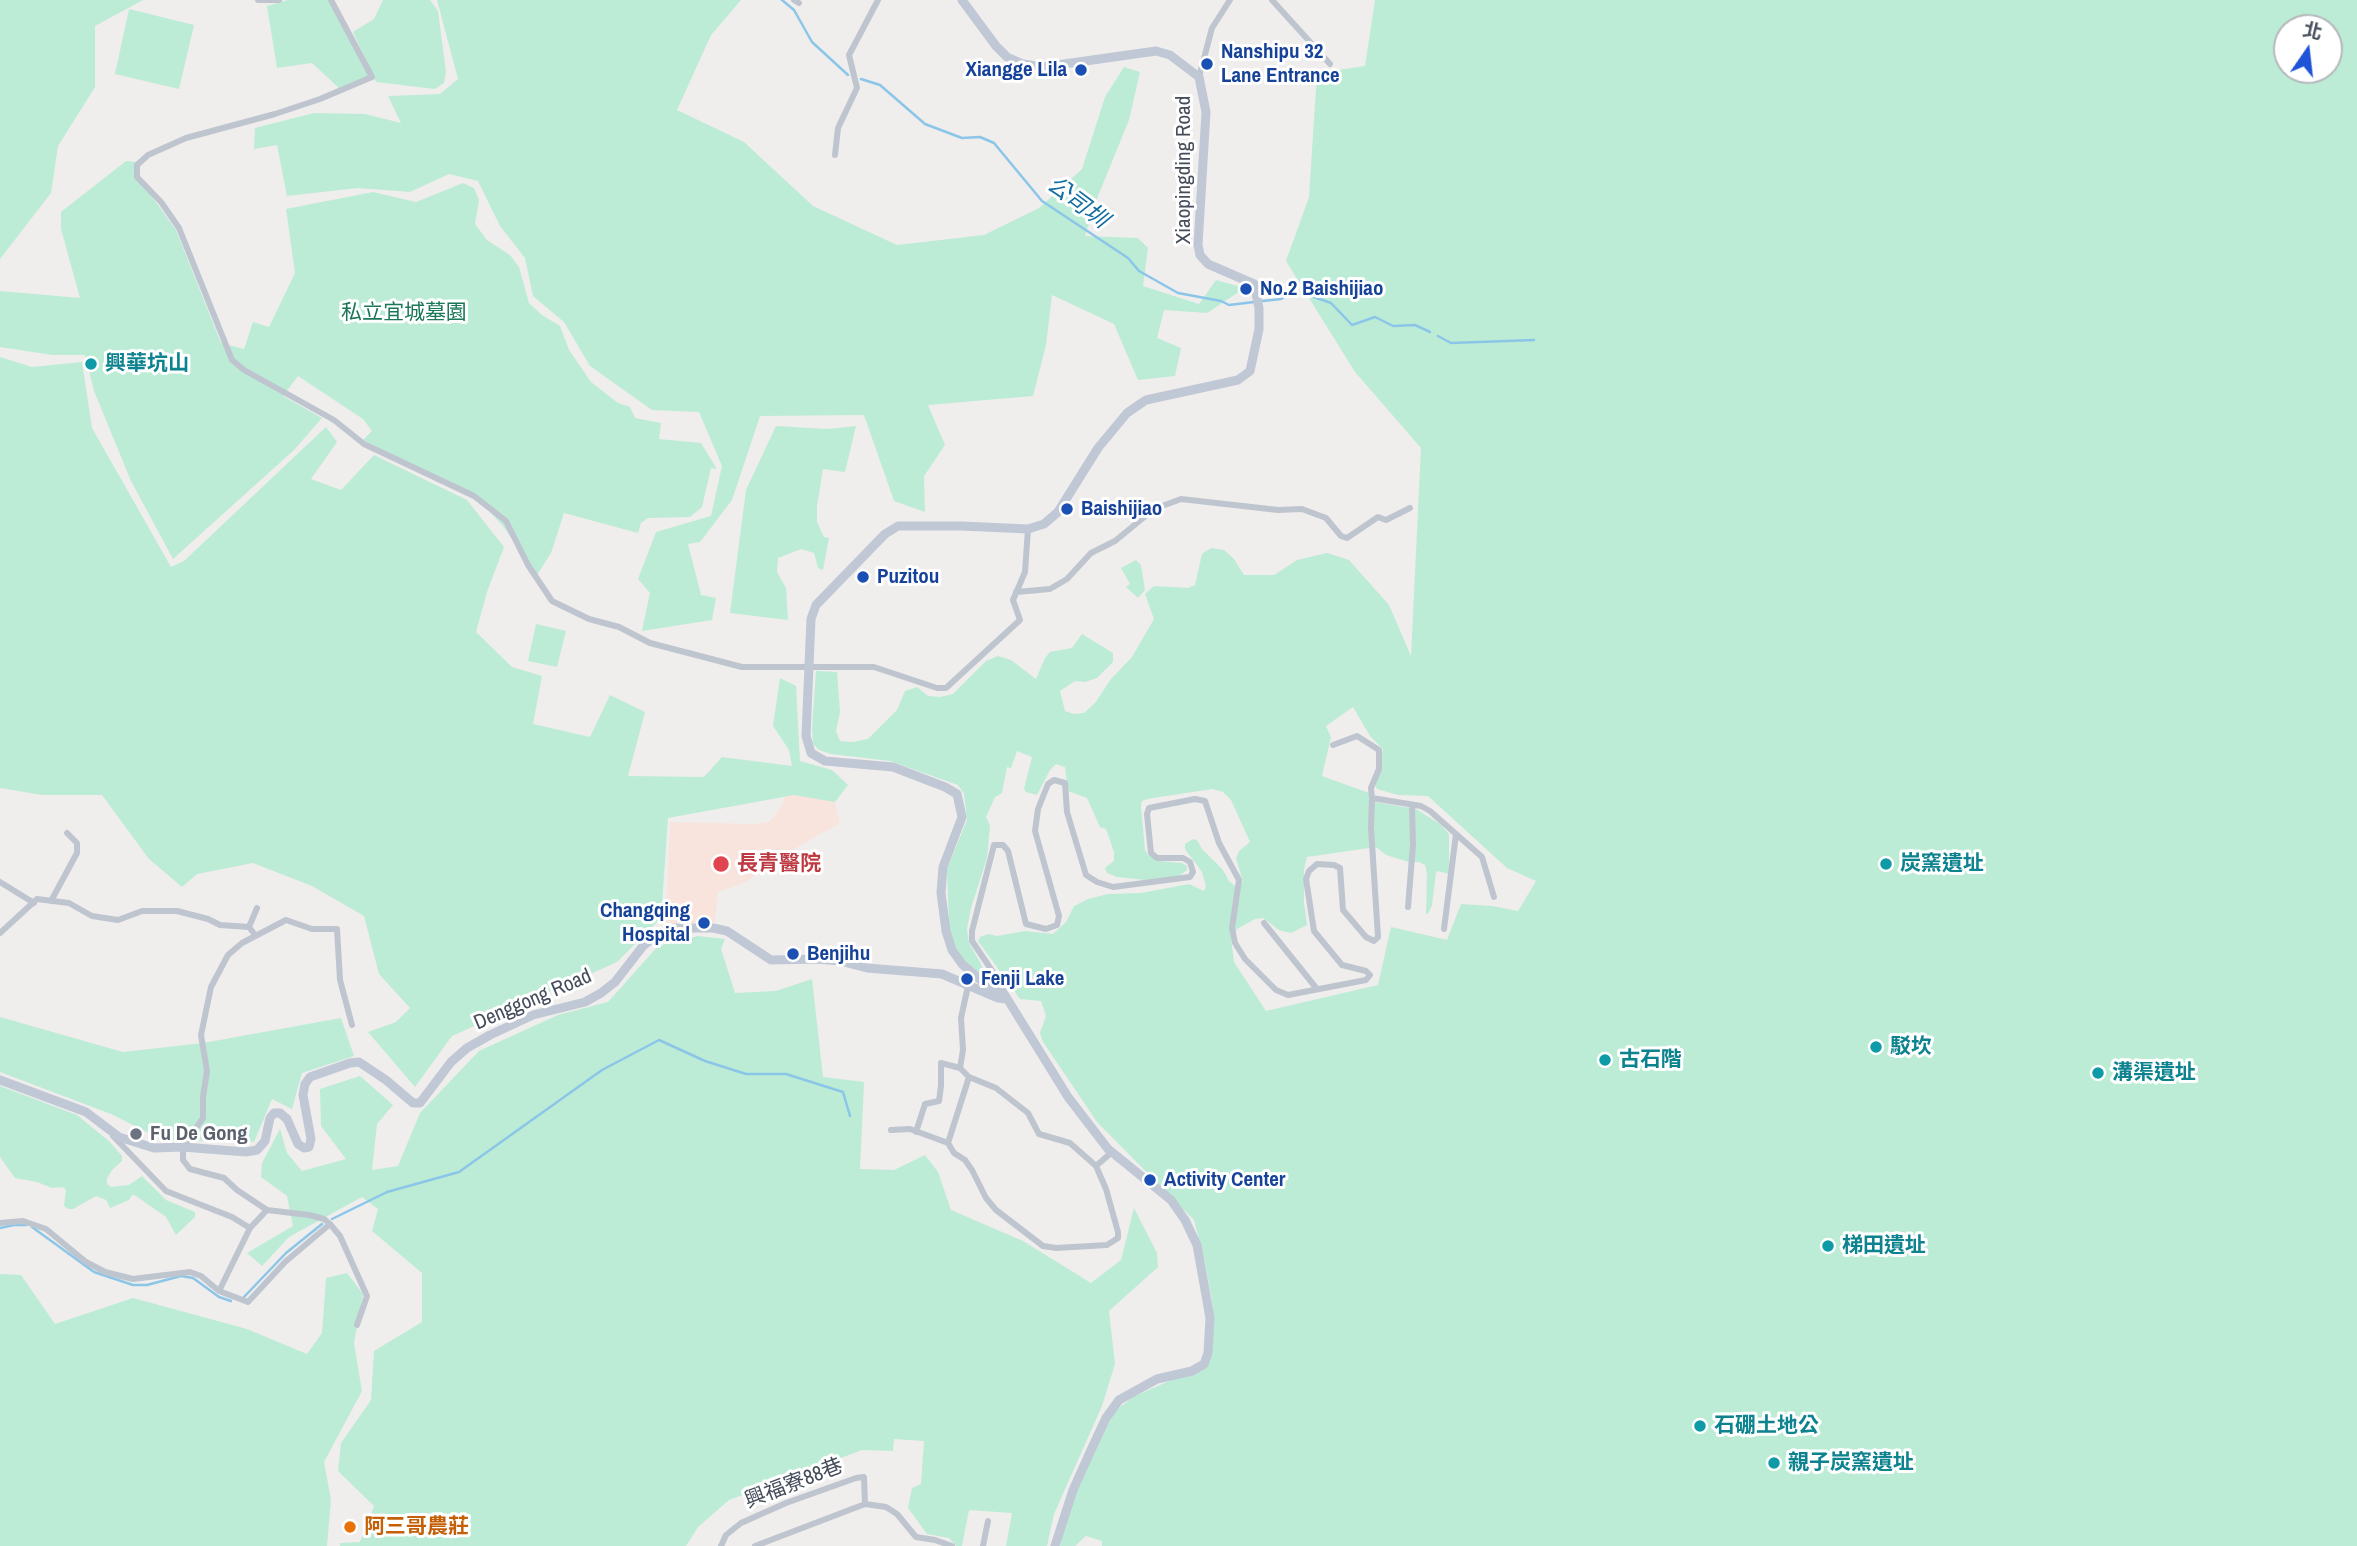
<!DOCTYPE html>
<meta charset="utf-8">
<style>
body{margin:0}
#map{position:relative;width:2357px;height:1546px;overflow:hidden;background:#f0eded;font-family:"Archivo Narrow","Noto Sans TC",sans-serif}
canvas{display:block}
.north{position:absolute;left:2273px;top:14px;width:70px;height:70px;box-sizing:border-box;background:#fff;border:2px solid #b5b8bd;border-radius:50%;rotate:14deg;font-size:19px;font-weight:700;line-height:28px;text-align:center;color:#464d5a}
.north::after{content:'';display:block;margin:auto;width:24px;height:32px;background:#2054d6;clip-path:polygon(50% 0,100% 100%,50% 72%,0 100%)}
</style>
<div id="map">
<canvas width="2357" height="1546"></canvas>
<div class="north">北</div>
</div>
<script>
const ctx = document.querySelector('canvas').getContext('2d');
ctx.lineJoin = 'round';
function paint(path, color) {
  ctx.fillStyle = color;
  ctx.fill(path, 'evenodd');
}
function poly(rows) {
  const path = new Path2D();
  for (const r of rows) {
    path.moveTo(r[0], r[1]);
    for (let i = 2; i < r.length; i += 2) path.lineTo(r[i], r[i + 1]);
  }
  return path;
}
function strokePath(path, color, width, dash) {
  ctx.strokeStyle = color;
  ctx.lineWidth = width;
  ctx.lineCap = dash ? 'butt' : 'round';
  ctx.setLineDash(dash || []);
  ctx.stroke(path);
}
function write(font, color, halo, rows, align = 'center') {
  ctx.font = font + ' "Archivo Narrow","Noto Sans TC",sans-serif';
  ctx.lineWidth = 6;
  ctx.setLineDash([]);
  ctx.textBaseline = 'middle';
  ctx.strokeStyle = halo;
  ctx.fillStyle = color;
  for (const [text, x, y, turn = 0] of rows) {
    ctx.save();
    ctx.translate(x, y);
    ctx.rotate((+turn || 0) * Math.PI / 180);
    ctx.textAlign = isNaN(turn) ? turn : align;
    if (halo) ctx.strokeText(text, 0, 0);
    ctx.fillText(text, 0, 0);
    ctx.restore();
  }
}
const medical = poly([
 [788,787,832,792,840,823,801,845,744,883,718,892,715,922,666,923,670,822,755,824,769,822,782,806]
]);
const green = poly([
 [0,0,143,0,95,26,95,87,58,146,51,193,0,259],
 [288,0,328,0,370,76,340,89,312,63,277,68,267,6],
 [383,0,430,0,438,11,446,72,444,83,435,89,376,82,353,32,374,19],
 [437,0,741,0,711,35,677,110,744,142,813,206,897,245,984,235,1039,208,1082,169,1105,97,1124,67,1140,72,1129,120,1098,196,1085,236,1138,238,1148,248,1143,286,1199,304,1216,280,1245,288,1207,313,1164,310,1157,338,1181,348,1175,376,1138,380,1114,324,1052,295,1046,345,1033,396,928,405,945,445,924,476,925,512,894,501,864,415,760,416,732,500,700,542,688,544,701,595,716,598,712,620,642,631,650,593,638,579,656,532,711,516,722,466,699,412,652,410,590,366,564,322,533,296,525,258,500,226,478,181,449,174,410,192,358,188,287,196,277,145,254,149,255,128,314,113,365,114,401,123,388,96,440,94,458,79],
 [1375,0,2357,0,2357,1546,1102,1546,1102,1541,1086,1536,1075,1546,1060,1546,1073,1499,1094,1451,1115,1411,1133,1397,1205,1365,1213,1319,1212,1301,1204,1258,1194,1220,1097,1122,1043,1042,1040,1033,1046,1016,1041,1001,1020,999,978,941,980,937,988,934,997,936,1025,931,1053,934,1066,922,1074,906,1088,899,1108,894,1141,893,1189,884,1204,891,1206,886,1202,872,1185,849,1185,844,1193,839,1197,840,1202,849,1223,870,1229,881,1235,886,1243,882,1236,858,1239,851,1250,842,1231,800,1223,792,1212,789,1147,799,1142,801,1141,807,1145,850,1148,855,1159,861,1182,863,1187,866,1187,870,1179,876,1145,880,1117,877,1107,873,1105,868,1114,861,1114,852,1106,829,1100,827,1087,798,1068,791,1065,767,1056,764,1050,770,1037,795,1026,792,1024,789,1032,757,1017,751,1011,768,1007,767,1002,793,995,797,986,817,990,825,987,858,971,908,967,929,969,943,981,964,984,972,982,975,962,958,954,945,949,925,947,869,967,820,964,794,958,785,890,761,831,754,819,750,813,744,812,729,816,671,837,672,840,712,836,731,840,741,853,742,868,739,897,710,905,691,917,687,928,696,940,697,953,694,986,661,998,656,1011,660,1036,679,1045,658,1050,652,1072,648,1082,634,1113,653,1113,662,1097,678,1085,682,1075,681,1060,691,1065,711,1074,714,1084,713,1095,703,1111,679,1132,657,1154,619,1145,594,1154,586,1188,588,1195,585,1202,554,1211,548,1224,550,1234,559,1244,575,1274,575,1297,560,1327,553,1349,560,1389,605,1411,656,1421,448,1355,372,1286,261,1309,197,1317,73,1365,66],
 [2287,28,2329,28,2329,70,2287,70],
 [1353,707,1370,736,1383,749,1375,785,1377,789,1398,795,1428,796,1507,868,1536,881,1518,911,1492,906,1461,904,1447,940,1391,927,1378,985,1266,1011,1234,962,1231,938,1237,929,1255,919,1263,918,1279,930,1291,933,1307,925,1304,903,1304,869,1307,857,1376,847,1386,855,1409,862,1419,862,1425,865,1427,873,1426,913,1428,914,1432,905,1436,873,1437,871,1449,874,1449,834,1440,824,1416,809,1369,801,1369,793,1322,776,1331,737,1326,726],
 [129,9,194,25,179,89,115,74],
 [126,161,136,162,135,173,176,230,221,343,244,349,253,322,269,327,295,273,286,209,373,192,416,202,463,183,474,188,479,200,475,224,487,240,510,255,519,267,529,303,542,315,560,326,569,350,591,382,618,403,630,407,635,418,661,423,659,439,701,443,717,469,711,468,702,507,690,517,648,518,641,523,638,533,564,513,551,553,537,575,503,526,475,496,363,440,372,431,363,419,298,376,283,396,322,418,294,450,173,559,131,481,94,391,85,355,52,355,0,347,0,291,80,298,61,229,61,212],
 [0,357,32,367,82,362,92,428,171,567,184,561,326,427,337,442,311,479,341,490,374,455,467,500,504,547,487,592,476,632,512,667,542,676,533,724,590,737,610,695,645,712,628,776,704,777,722,757,792,766,789,750,773,726,780,678,796,686,800,761,832,770,848,785,835,802,794,795,668,818,661,918,617,962,452,1036,415,1087,368,1032,396,1022,410,1008,379,974,364,916,312,886,253,863,197,874,182,887,149,859,102,795,42,795,0,788],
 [776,426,828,429,856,426,845,472,823,469,817,506,817,522,824,537,829,538,823,570,818,568,814,553,801,549,778,558,777,572,786,588,788,620,730,613,746,490],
 [1136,560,1141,565,1145,590,1138,598,1126,587,1130,584,1121,568],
 [536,624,566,631,557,667,528,661],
 [698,936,725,939,721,949,735,993,776,991,812,979,823,1077,864,1082,860,1169,894,1170,925,1155,938,1172,951,1210,1023,1241,1091,1283,1121,1260,1134,1208,1157,1253,1158,1267,1109,1311,1115,1364,1102,1406,1054,1514,1047,1546,1006,1546,1012,1513,969,1510,962,1546,956,1546,949,1538,927,1534,908,1508,912,1488,921,1484,924,1441,894,1439,893,1451,862,1450,729,1500,698,1527,686,1546,340,1546,340,1543,360,1542,374,1506,338,1471,341,1443,371,1400,374,1351,422,1322,422,1273,372,1231,378,1209,362,1197,289,1237,262,1266,247,1253,293,1226,287,1196,261,1177,262,1163,280,1129,287,1153,302,1171,346,1159,321,1126,320,1089,360,1076,393,1105,377,1124,372,1170,398,1166,420,1113,479,1051,558,1015,608,1002,658,946],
 [0,1017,123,1052,203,1043,341,1018,354,1056,302,1073,292,1109,272,1099,254,1142,163,1140,111,1114,0,1072],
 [0,1086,77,1115,110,1142,122,1156,122,1161,113,1169,107,1178,107,1184,111,1187,129,1185,142,1176,166,1200,195,1212,195,1217,176,1235,166,1217,136,1196,132,1195,129,1200,110,1208,106,1200,96,1196,73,1209,68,1209,64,1206,66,1190,63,1187,52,1188,37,1182,15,1178,0,1157],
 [347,1273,363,1294,354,1343,362,1391,324,1462,331,1500,327,1546,0,1546,0,1274,21,1275,55,1324,133,1298,247,1329,307,1354,322,1333,326,1278]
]);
const stream = poly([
 [782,0,794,10,812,42,848,75],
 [861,79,880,85,925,124,962,138,980,137,994,143,1042,201,1128,258,1139,271,1178,293,1221,301,1229,305,1254,302],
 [1263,301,1281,299,1293,292,1311,296,1331,303,1352,325,1375,317,1393,326,1415,325,1430,332],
 [1438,336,1451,343,1534,340],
 [332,1219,387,1192,459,1172,602,1070,659,1040,705,1061,746,1074,786,1074,843,1092,850,1116],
 [32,1227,94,1272,133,1285,147,1285,181,1276,193,1278,219,1297,231,1301],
 [0,1228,14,1225,26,1225],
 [243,1298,286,1253,322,1224]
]);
const street = poly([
 [258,0,279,0],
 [331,0,372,77,320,99,275,114,186,138,148,155,137,165,137,177,161,202,179,228,232,360,244,370,334,420,364,444,474,496,506,521,528,565,552,601,589,619,619,627,650,643,742,667,874,667,937,688,946,688,1020,620,1013,600,1025,572,1028,529],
 [794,0,799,3],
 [1272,0,1330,64],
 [1199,77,1212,28,1230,0],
 [835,155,838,128,857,88,849,55,878,0],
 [1016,592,1050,589,1067,579,1091,553,1115,541,1154,509,1181,499,1278,510,1302,509,1326,518,1341,536,1347,538,1378,517,1386,520,1410,508],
 [1333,745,1357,736,1379,750,1379,769,1371,788,1372,798],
 [0,882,34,903],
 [51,901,77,853,77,843,67,833],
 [1408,907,1413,845,1412,805],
 [1264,923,1317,989],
 [249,927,257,908],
 [1444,929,1456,834],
 [0,933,37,899,69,903,92,916,118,920,142,911,177,911,208,919,220,925,249,927,255,935],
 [1003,992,1001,984,972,941,972,931,994,845,1003,845,1008,851,1026,924,1046,929,1057,925,1059,916,1035,831,1038,809,1048,784,1054,780,1065,783,1067,812,1086,875,1097,882,1113,887,1190,877,1193,872,1190,862,1183,858,1157,858,1151,853,1147,814,1149,808,1195,799,1205,801,1219,843,1239,880,1232,928,1235,943,1245,959,1276,990,1288,995,1366,980,1370,975,1366,971,1342,965,1314,931,1306,879,1309,871,1317,864,1334,865,1340,868,1343,910,1366,937,1374,941,1378,937,1371,828,1372,798,1421,806,1430,811,1482,857,1494,897],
 [960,1068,963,1050,961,1018,968,986],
 [891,1130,910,1129,948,1143,954,1153,965,1160,972,1170,986,1198,996,1210,1043,1246,1056,1248,1107,1245,1118,1238,1118,1232,1106,1189,1096,1166,1112,1152],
 [916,1132,925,1104,939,1101,941,1086,941,1063,960,1068,969,1077,996,1088,1028,1113,1039,1134,1070,1143,1096,1166],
 [113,1136,166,1191,232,1217,250,1228,219,1291],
 [948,1143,969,1077],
 [0,1223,23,1221,46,1229,86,1262,105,1272,133,1279,190,1272,201,1276,219,1291,248,1302,285,1262,330,1224,340,1236,367,1296,357,1325],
 [330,1224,324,1219,309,1215,267,1210,237,1190,224,1178,190,1169,183,1160,183,1147,203,1118,203,1097,207,1071,201,1035,211,987,228,955,242,943,286,920,312,929,337,929,340,980,352,1025],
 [250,1228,267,1210],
 [865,1504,886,1507,897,1514,916,1537,935,1540,952,1546],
 [721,1546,726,1535,741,1523,786,1503,856,1478,864,1477,865,1504,755,1546],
 [983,1546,988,1521]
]);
const secondary = poly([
 [962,0,996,46,1007,57,1023,64,1043,67,1156,51,1170,55,1199,77,1206,112,1198,245,1200,255,1208,264,1254,284,1259,308,1259,329,1250,371,1238,380,1146,400,1127,413,1098,448,1058,512,1044,524,1028,529,961,526,898,526,885,534,816,605,811,619,806,736,811,753,825,761,893,767,945,787,957,794,962,817,943,867,941,893,946,931,952,950,962,964,983,982,1003,992,1068,1097,1108,1149,1171,1200,1185,1220,1197,1245,1210,1318,1208,1353,1204,1364,1192,1371,1157,1379,1119,1400,1106,1418,1091,1450,1073,1490,1055,1546],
 [0,1080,86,1112,119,1137,154,1148,183,1147,246,1152,257,1150,265,1141,270,1118,274,1113,280,1113,287,1119,298,1144,304,1148,309,1147,311,1139,303,1095,305,1084,310,1077,350,1063,359,1062,386,1080,413,1103,420,1103,451,1062,467,1048,490,1035,533,1015,585,1002,601,993,615,982,643,946,658,934,674,928,713,928,727,931,771,960,817,959,840,961,867,968,942,974,998,998,1007,999]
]);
const markers = [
 [1207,64,7,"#1a4fb4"],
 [1081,70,7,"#1a4fb4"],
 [1246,289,7,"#1a4fb4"],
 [91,364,7,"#0f9aa8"],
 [1067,509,7,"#1a4fb4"],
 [863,577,7,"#1a4fb4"],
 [721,864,9,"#e0444e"],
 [1886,864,7,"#0f9aa8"],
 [704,923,7,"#1a4fb4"],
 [793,954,7,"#1a4fb4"],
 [967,979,7,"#1a4fb4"],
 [1876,1047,7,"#0f9aa8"],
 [1605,1060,7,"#0f9aa8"],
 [2098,1073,7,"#0f9aa8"],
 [136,1134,7,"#6b7280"],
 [1150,1180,7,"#1a4fb4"],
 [1828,1246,7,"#0f9aa8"],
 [1700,1426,7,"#0f9aa8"],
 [1774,1463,7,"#0f9aa8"],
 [350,1527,7,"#e8710a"]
];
const transitNames = [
 ["Nanshipu 32",1221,52],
 ["Lane Entrance",1221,76],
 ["Xiangge Lila",1067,70,"right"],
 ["No.2 Baishijiao",1260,289],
 ["Baishijiao",1081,509],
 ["Puzitou",877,577],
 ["Changqing",690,911,"right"],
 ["Hospital",690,935,"right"],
 ["Benjihu",807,954],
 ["Fenji Lake",981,979],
 ["Activity Center",1164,1180]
];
const streetNames = [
 ["Xiaopingding Road",1184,170,-90],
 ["Denggong Road",533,1000,-23],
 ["興福寮88巷",794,1484,-21]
];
const parkNames = [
 ["私立宜城墓園",404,313]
];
const cultureNames = [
 ["興華坑山",105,364],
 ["炭窯遺址",1900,864],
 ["駁坎",1890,1047],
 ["古石階",1619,1060],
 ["溝渠遺址",2112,1073],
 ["梯田遺址",1842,1246],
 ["石硼土地公",1714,1426],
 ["親子炭窯遺址",1788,1463]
];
const healthNames = [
 ["長青醫院",737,864]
];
const worshipNames = [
 ["Fu De Gong",150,1134]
];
const foodNames = [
 ["阿三哥農莊",364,1527]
];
const waterNames = [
 ["公司圳",1077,203,37]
];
paint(medical, '#f9e4dd');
paint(green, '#bcecd6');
strokePath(stream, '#8bc6e8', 2.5);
strokePath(street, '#bec5cf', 6);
strokePath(secondary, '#c0c7d5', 9);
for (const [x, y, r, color] of markers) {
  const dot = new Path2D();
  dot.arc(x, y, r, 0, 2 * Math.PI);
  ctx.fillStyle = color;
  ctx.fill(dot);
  strokePath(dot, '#fff', 2.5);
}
write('bold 21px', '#164399', '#fff', transitNames, 'left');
write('21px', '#464d5a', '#fff', streetNames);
write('21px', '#1a7757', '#fff', parkNames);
write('bold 21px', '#0d838f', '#fff', cultureNames, 'left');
write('bold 21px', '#be3a42', '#fff', healthNames, 'left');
write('bold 21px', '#5b616d', '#fff', worshipNames, 'left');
write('bold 21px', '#c56008', '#fff', foodNames, 'left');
write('italic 23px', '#126da1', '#fff', waterNames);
</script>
